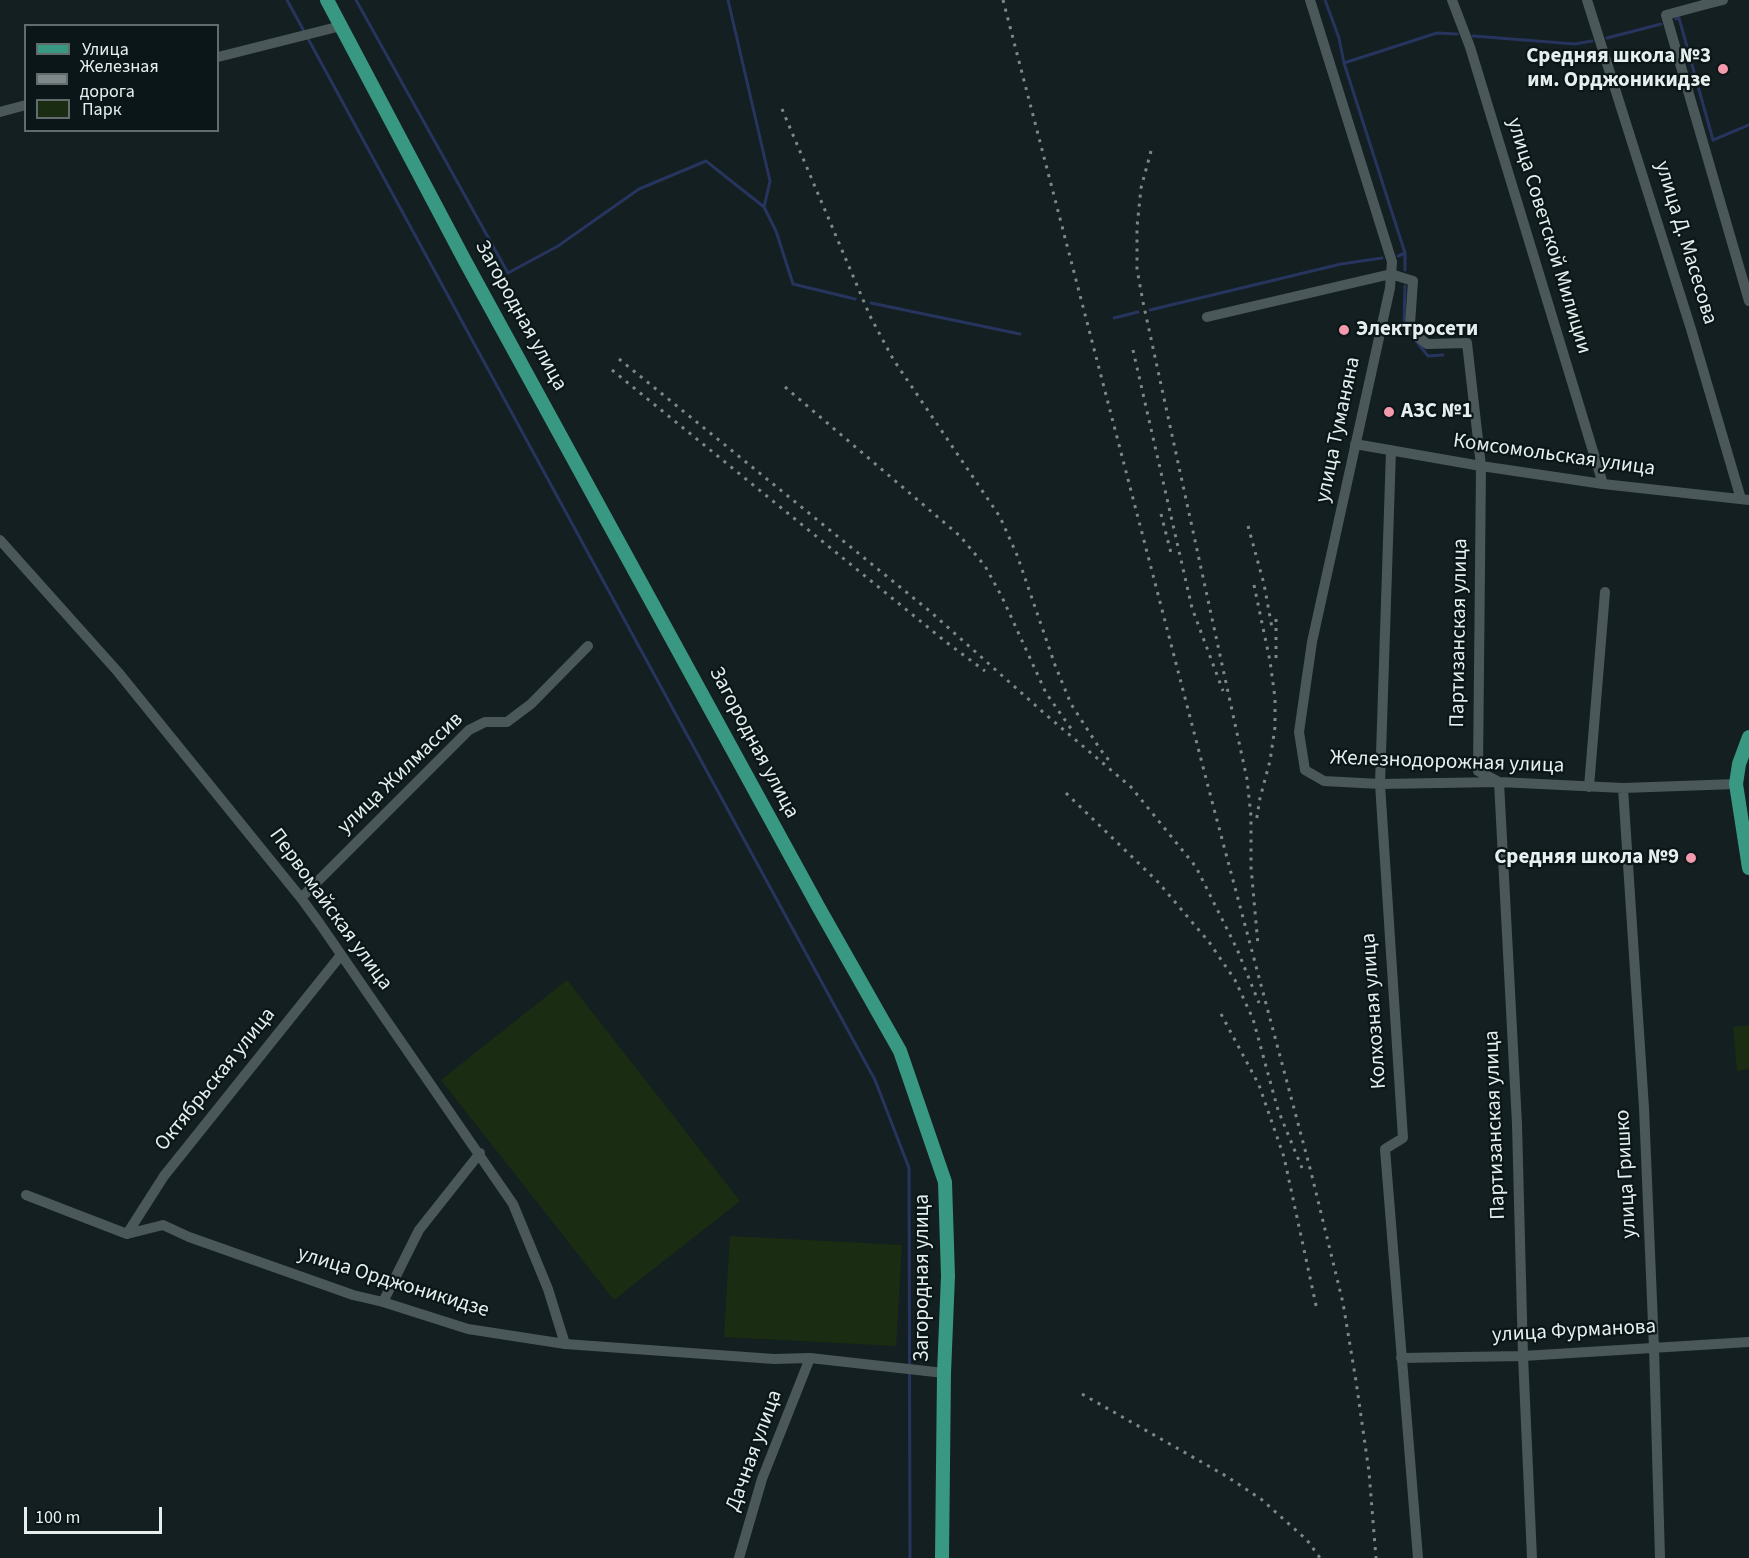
<!DOCTYPE html>
<meta charset="utf-8">
<style>
body{margin:0}
#map{position:relative;width:1749px;height:1558px;overflow:hidden;background:#131f20;font-family:"Source Sans 3",sans-serif}
canvas{display:block}
.legend{position:absolute;left:24px;top:24px;width:195px;height:108px;box-sizing:border-box;background:#0a1617;border:2px solid #626c6d;margin:0;padding:8px 10px;list-style:none;font-size:18px;color:#e6eeee}
.legend li{display:flex;align-items:center;gap:12px;height:30px}
.legend b{width:30px;border:2px solid #626c6d}
.scale{position:absolute;left:24px;top:1507px;width:138px;height:27px;box-sizing:border-box;border:3px solid #e6eeee;border-top:0;padding-left:8px;font-size:18px;line-height:21px;white-space:nowrap;color:#e6eeee;-webkit-text-stroke:4px #0a1617;paint-order:stroke}
</style>
<div id="map">
<canvas width="1749" height="1558"></canvas>
<ul class="legend">
<li><b style="height:8px;background:#399881"></b>Улица</li>
<li><b style="height:8px;background:#7e8889"></b>Железная дорога</li>
<li><b style="height:16px;background:#1a2d12"></b>Парк</li>
</ul>
<div class="scale">100 m</div>
</div>
<script>
const ctx = document.querySelector('canvas').getContext('2d');
ctx.lineJoin = 'round';
function paint(path, color) {
  ctx.fillStyle = color;
  ctx.fill(path, 'evenodd');
}
function poly(rows) {
  const path = new Path2D();
  for (const r of rows) {
    path.moveTo(r[0], r[1]);
    for (let i = 2; i < r.length; i += 2) path.lineTo(r[i], r[i + 1]);
  }
  return path;
}
function strokePath(path, color, width, dash) {
  ctx.strokeStyle = color;
  ctx.lineWidth = width;
  ctx.lineCap = dash ? 'butt' : 'round';
  ctx.setLineDash(dash || []);
  ctx.stroke(path);
}
function write(font, color, halo, rows, align = 'center') {
  ctx.font = font + ' "Source Sans 3",sans-serif';
  ctx.lineWidth = 4.5;
  ctx.setLineDash([]);
  ctx.textBaseline = 'middle';
  ctx.strokeStyle = halo;
  ctx.fillStyle = color;
  for (const [text, x, y, turn = 0] of rows) {
    ctx.save();
    ctx.translate(x, y);
    ctx.rotate((+turn || 0) * Math.PI / 180);
    ctx.textAlign = isNaN(turn) ? turn : align;
    if (halo) ctx.strokeText(text, 0, 0);
    ctx.fillText(text, 0, 0);
    ctx.restore();
  }
}
const green = poly([
 [567,980,740,1201,614,1300,441,1080],
 [1749,1025,1749,1069,1737,1071,1733,1027],
 [730,1236,902,1245,896,1346,724,1337]
]);
const stream = poly([
 [287,0,875,1080,909,1168,910,1558],
 [356,0,508,273,558,246,639,189,706,161,764,207,776,231,793,284,855,299],
 [728,0,770,181,764,207],
 [1325,0,1339,38,1344,63],
 [1676,19,1679,18,1713,140,1749,125],
 [1473,36,1575,44,1592,41],
 [1607,38,1661,24],
 [1398,256,1405,253,1344,63,1437,33,1457,34],
 [1405,270,1405,253],
 [1405,286,1404,326,1410,333],
 [871,303,1020,334],
 [1150,310,1341,264,1382,258],
 [1114,318,1138,312],
 [1416,341,1428,356,1443,355]
]);
const minor = poly([
 [1310,0,1392,262,1390,288,1312,642,1299,732,1305,770,1324,781,1380,784,1499,782,1623,788,1736,784],
 [1452,0,1470,47,1603,484],
 [1587,0,1691,329,1741,499],
 [1706,0,1707,4,1666,15,1749,301],
 [1707,4,1723,0],
 [218,57,341,26],
 [0,112,26,105],
 [1207,317,1391,274,1413,281,1410,324,1417,336,1427,344,1467,343,1481,466,1478,771,1499,782,1517,1124,1523,1356,1532,1558],
 [1355,444,1481,466,1603,484,1749,500],
 [1391,450,1380,784,1403,1138,1385,1149,1418,1558],
 [0,540,118,672,301,898,320,924,513,1204,548,1289,565,1344],
 [1589,787,1605,592],
 [1623,788,1644,1108,1654,1348,1660,1558],
 [301,898,469,730,485,722,507,722,531,704,588,646],
 [26,1195,127,1234,163,1225,189,1237,353,1295,383,1302,468,1329,565,1344,774,1359,810,1358,944,1373],
 [127,1234,164,1176,341,955],
 [383,1302,419,1230,480,1153],
 [1401,1358,1523,1356,1749,1342],
 [739,1558,762,1479,810,1358]
]);
const major = poly([
 [327,0,465,261,819,908,900,1051,945,1182,948,1276,944,1373,942,1558],
 [1749,737,1739,764,1736,784,1749,868]
]);
const rail = poly([
 [1003,0,1214,809,1311,1172,1343,1303,1356,1381,1369,1472,1376,1558],
 [782,109,870,316,893,359,1000,517,1017,555,1055,665,1071,704,1100,749,1111,763],
 [1151,151,1141,188,1137,227,1137,269,1143,302,1247,779,1251,816,1251,867,1258,945],
 [1133,350,1192,608,1223,691],
 [619,359,932,613,1045,714,1131,787,1196,867,1237,949,1259,1003],
 [612,370,946,642,985,671],
 [785,387,960,536,985,566,1002,597,1046,693,1072,730],
 [1161,514,1172,557],
 [1248,526,1264,584,1272,628],
 [1254,585,1270,661,1275,698,1275,727,1270,761,1260,798,1256,823],
 [1276,619,1276,661],
 [1066,793,1158,882,1209,942,1235,980,1253,1019,1278,1110,1302,1168],
 [1221,1014,1259,1085,1284,1157,1317,1310],
 [1082,1394,1226,1476,1261,1499,1307,1540,1320,1558]
]);
const markers = [
 [1723,69,6,"#f39aac"],
 [1344,330,6,"#f39aac"],
 [1389,412,6,"#f39aac"],
 [1691,858,6,"#f39aac"]
];
const poiNames = [
 ["Средняя школа №3",1711,57],
 ["им. Орджоникидзе",1711,81],
 ["Электросети",1356,330,"left"],
 ["АЗС №1",1401,412,"left"],
 ["Средняя школа №9",1679,858]
];
const streetNames = [
 ["улица Советской Милиции",1548,236,73],
 ["улица Д. Масесова",1685,243,73],
 ["Загородная улица",520,316,61],
 ["улица Туманяна",1339,430,-78],
 ["Комсомольская улица",1554,456,8],
 ["Партизанская улица",1460,633,-89],
 ["Загородная улица",753,743,62],
 ["Железнодорожная улица",1447,763,2],
 ["улица Жилмассив",401,774,-44],
 ["Первомайская улица",330,910,54],
 ["Колхозная улица",1375,1011,-94],
 ["Октябрьская улица",216,1080,-51],
 ["Партизанская улица",1496,1125,-92],
 ["улица Гришко",1627,1174,-93],
 ["Загородная улица",923,1278,-90],
 ["улица Орджоникидзе",393,1283,17],
 ["улица Фурманова",1574,1332,-3],
 ["Дачная улица",755,1451,-70]
];
paint(green, '#1a2d12');
strokePath(stream, '#27345e', 3);
strokePath(minor, '#4a5859', 10);
strokePath(major, '#399881', 14);
strokePath(rail, '#7e8889', 3, [3, 6]);
for (const [x, y, r, color] of markers) {
  const dot = new Path2D();
  dot.arc(x, y, r, 0, 2 * Math.PI);
  ctx.fillStyle = color;
  ctx.fill(dot);
  strokePath(dot, '#0a1617', 2);
}
write('bold 21px', '#e6eeee', '#0a1617', poiNames, 'right');
write('21px', '#e6eeee', '#0a1617', streetNames);
</script>
